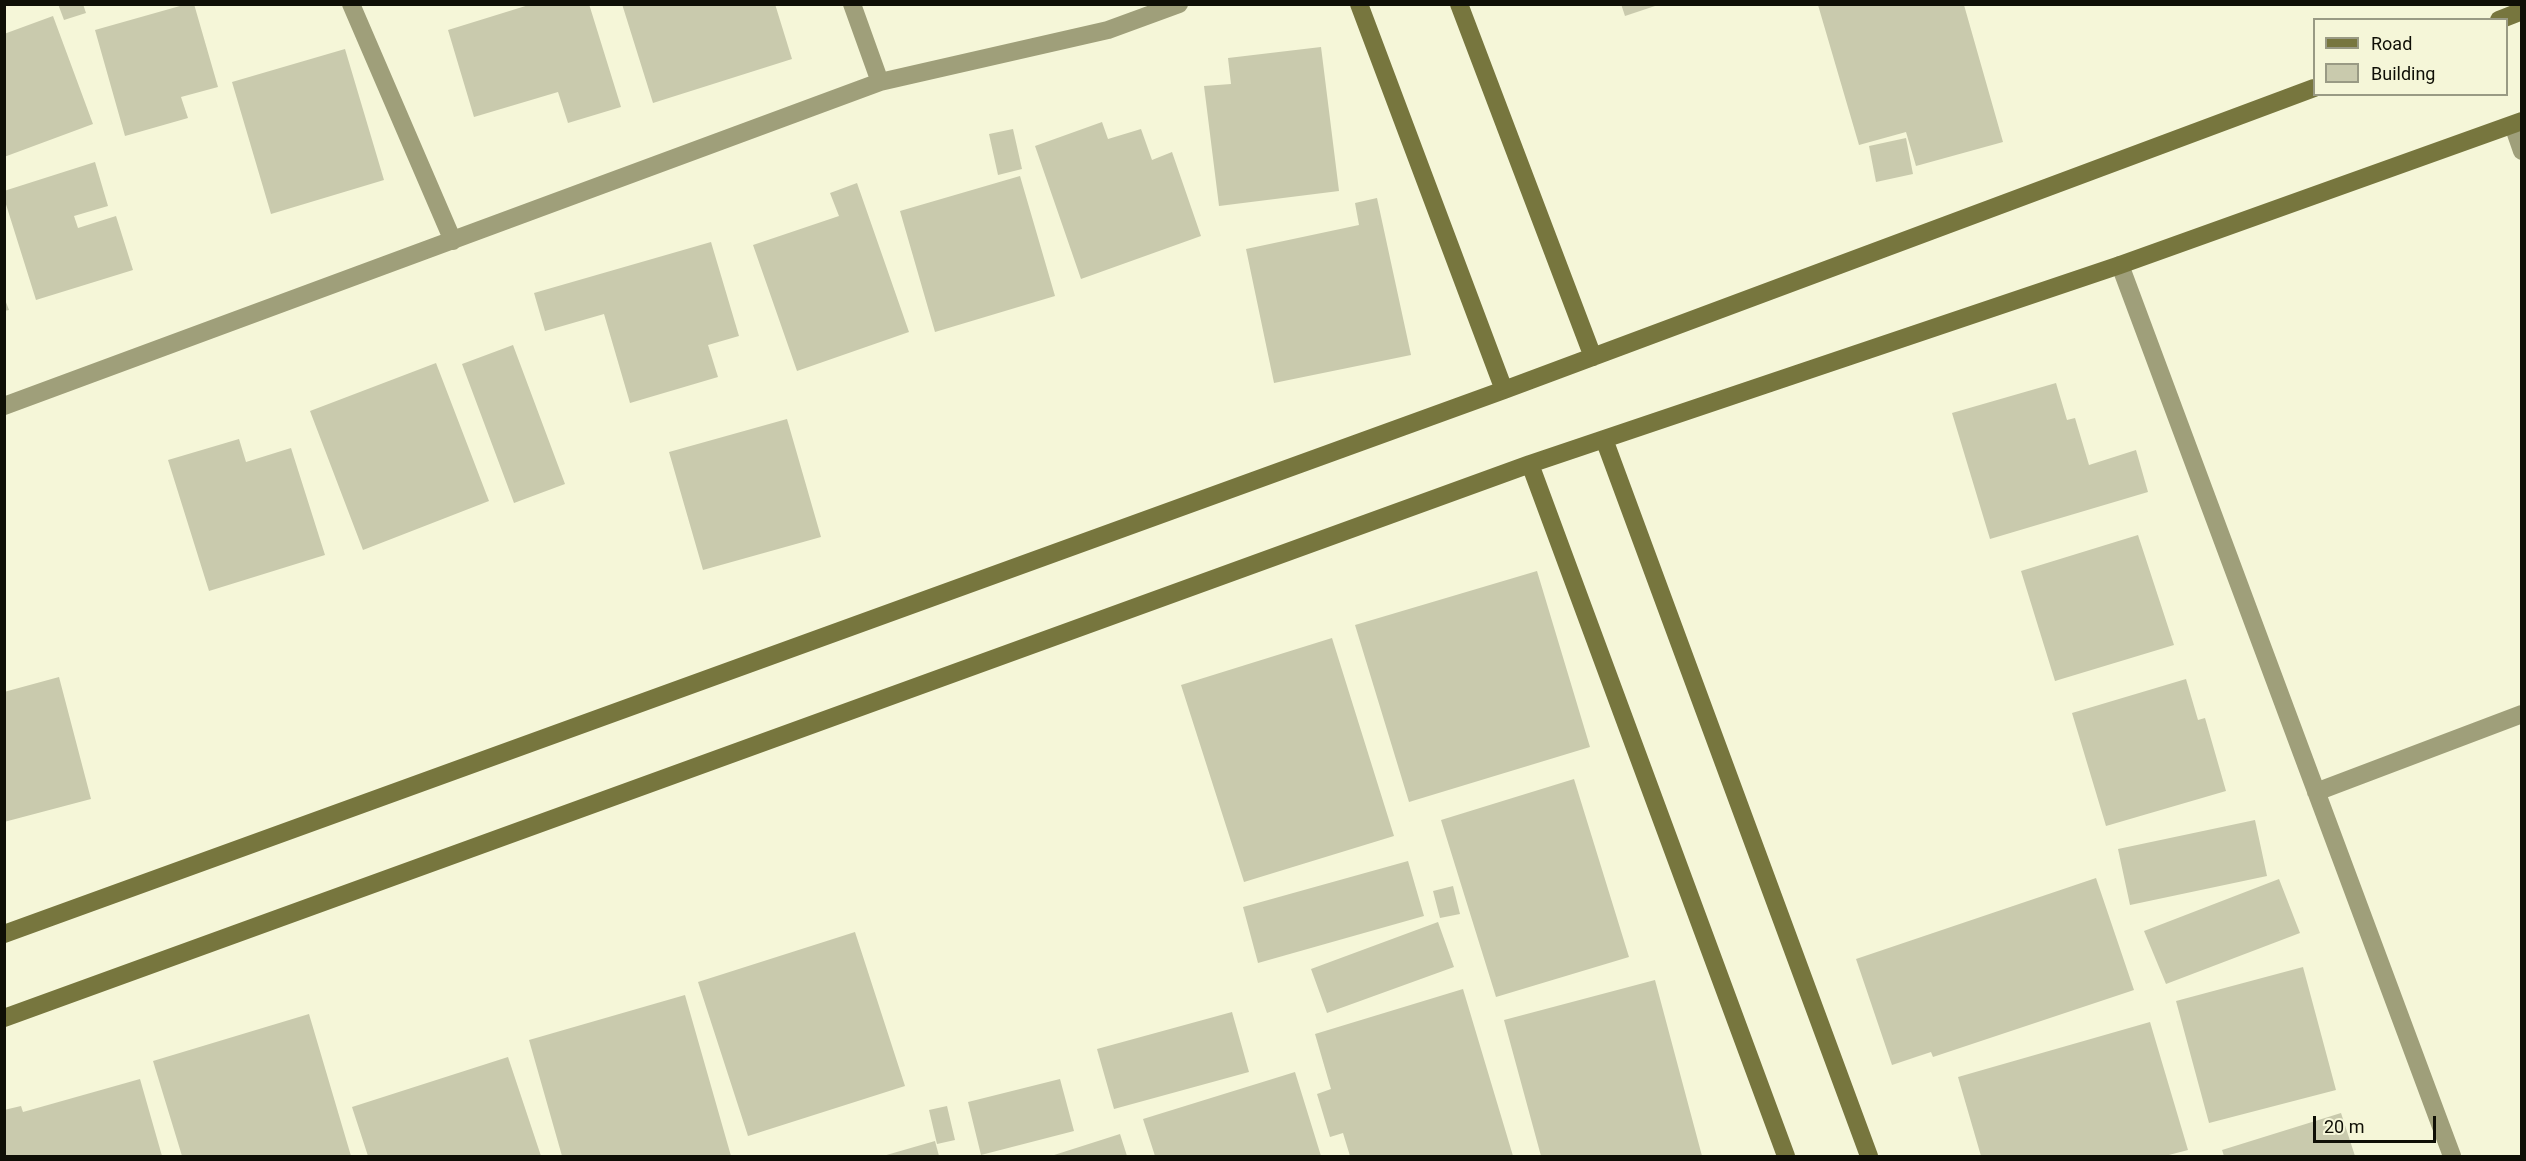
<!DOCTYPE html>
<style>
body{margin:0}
#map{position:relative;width:2526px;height:1161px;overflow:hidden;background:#f5f6d8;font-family:Roboto,sans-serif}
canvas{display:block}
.frame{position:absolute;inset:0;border:6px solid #0f0f06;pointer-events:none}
.legend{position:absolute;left:2313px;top:18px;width:195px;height:78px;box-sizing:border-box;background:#f5f6d8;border:2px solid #999a84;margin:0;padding:8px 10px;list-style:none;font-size:18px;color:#0f0f06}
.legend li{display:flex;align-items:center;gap:12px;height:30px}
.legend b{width:30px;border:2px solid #999a84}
.scale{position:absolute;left:2313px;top:1116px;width:123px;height:27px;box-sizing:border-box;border:3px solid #0f0f06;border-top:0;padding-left:8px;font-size:18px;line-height:21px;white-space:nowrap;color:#0f0f06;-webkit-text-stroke:4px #f5f6d8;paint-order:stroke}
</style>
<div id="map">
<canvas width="2526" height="1161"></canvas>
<div class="frame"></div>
<ul class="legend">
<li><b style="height:8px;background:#77763e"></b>Road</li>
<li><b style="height:16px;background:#c9caad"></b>Building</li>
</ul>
<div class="scale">20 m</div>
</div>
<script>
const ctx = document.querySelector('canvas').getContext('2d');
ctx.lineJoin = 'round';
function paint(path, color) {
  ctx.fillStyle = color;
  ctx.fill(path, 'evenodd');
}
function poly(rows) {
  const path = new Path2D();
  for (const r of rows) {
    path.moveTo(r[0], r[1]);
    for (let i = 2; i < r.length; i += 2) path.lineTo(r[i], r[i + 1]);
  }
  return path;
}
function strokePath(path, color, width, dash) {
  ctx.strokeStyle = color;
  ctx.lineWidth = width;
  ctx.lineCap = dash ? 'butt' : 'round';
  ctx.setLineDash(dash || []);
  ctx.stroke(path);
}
const building = poly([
 [58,4,83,4,86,13,64,20],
 [187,4,194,4,218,87,181,97,188,118,125,136,95,30],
 [532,4,589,4,621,107,568,123,558,92,474,117,448,30],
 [622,4,775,4,792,59,653,103],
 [1621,4,1658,4,1658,5,1625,16],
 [1818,5,1964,5,2003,142,1916,166,1906,132,1859,145],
 [53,16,93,124,4,157,4,34],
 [1321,47,1339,191,1219,206,1204,86,1231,84,1228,58],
 [345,49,384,180,271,214,232,82],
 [1102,122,1108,139,1141,129,1152,160,1172,152,1201,236,1081,279,1035,146],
 [1013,129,1022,169,998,175,989,134],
 [1906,138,1913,174,1876,182,1869,146],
 [95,162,108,206,74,216,78,228,116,216,133,270,36,300,4,198,4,191],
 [1020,176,1055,296,935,332,900,211],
 [857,183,909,332,797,371,753,245,839,216,830,193],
 [1377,198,1411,355,1274,383,1246,249,1359,225,1355,203],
 [711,242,739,336,708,345,718,377,630,403,604,314,545,331,534,293],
 [4,297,9,310,4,311],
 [513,345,565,484,514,503,462,364],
 [436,363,489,501,363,550,310,411],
 [2056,383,2067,420,2075,418,2089,465,2136,450,2148,492,1990,539,1952,413],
 [787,419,821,537,703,570,669,452],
 [239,439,246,462,291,448,325,555,209,591,168,460],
 [2138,535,2174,645,2055,681,2021,571],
 [1537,571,1590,747,1409,802,1355,625],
 [1332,638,1394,836,1244,882,1181,685],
 [59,677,91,799,4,822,4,692],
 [2186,679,2198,720,2205,718,2226,791,2106,826,2072,713],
 [1574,779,1629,957,1496,997,1441,820],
 [2255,820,2267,876,2130,905,2118,849],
 [1408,861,1424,916,1258,963,1243,907],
 [2096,878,2134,990,1933,1057,1931,1052,1892,1065,1856,959],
 [2279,879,2300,933,2166,984,2144,931],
 [1453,886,1460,914,1440,918,1433,891],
 [1438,922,1454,967,1327,1013,1311,969],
 [855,932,905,1086,748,1136,698,982],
 [2303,967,2336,1090,2209,1123,2176,1001],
 [1655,980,1702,1156,1541,1156,1504,1020],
 [1463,989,1513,1156,1350,1156,1343,1133,1330,1137,1317,1094,1331,1089,1315,1034],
 [685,995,731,1156,562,1156,529,1040],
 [1232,1012,1249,1072,1114,1109,1097,1049],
 [309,1014,351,1156,182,1156,153,1061],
 [2150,1022,2188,1150,2165,1156,1981,1156,1958,1077],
 [508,1057,541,1156,368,1156,352,1107],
 [1295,1072,1321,1156,1155,1156,1143,1119],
 [140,1079,162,1156,4,1156,4,1110,21,1106,23,1112],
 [1060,1079,1074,1131,981,1155,968,1102],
 [947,1106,955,1140,937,1144,929,1110],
 [2341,1113,2355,1156,2224,1156,2222,1150],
 [1120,1134,1127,1156,1051,1156],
 [935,1141,939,1156,883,1156]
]);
const street = poly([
 [351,4,453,241],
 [852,4,880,82],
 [2513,125,2522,151],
 [2120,265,2452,1156],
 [4,406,880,82,1108,30,1179,4],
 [2316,792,2522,714]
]);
const secondary = poly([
 [1359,4,1504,390],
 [1459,4,1593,357],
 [2499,20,2522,11],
 [1604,439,1869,1156],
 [1530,464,1786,1156],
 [4,934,1504,390,2314,88],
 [4,1018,1530,464,2120,265,2522,121]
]);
paint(building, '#c9caad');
strokePath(street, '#9f9f7a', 18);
strokePath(secondary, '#77763e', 18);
</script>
